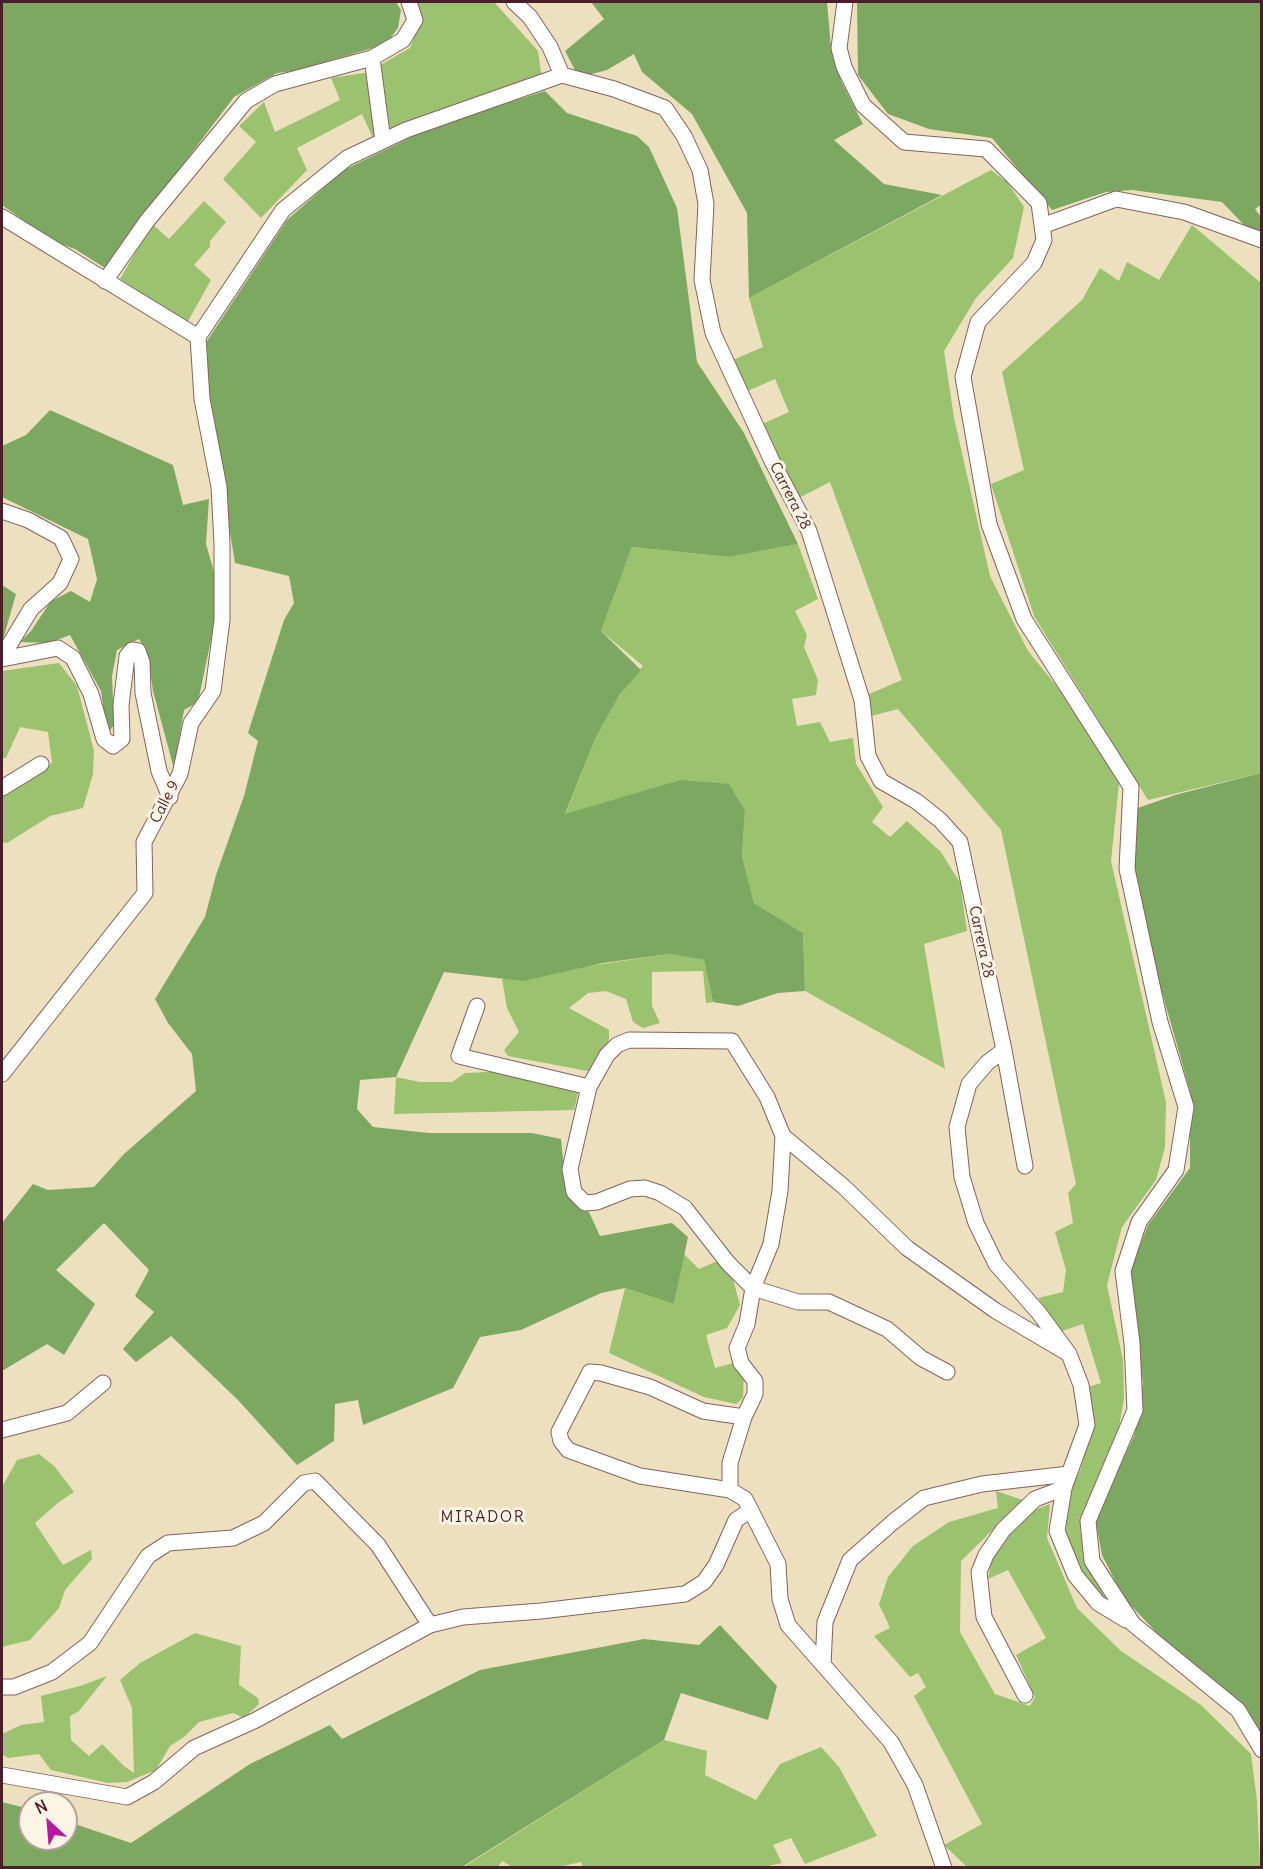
<!DOCTYPE html>
<style>
body{margin:0}
#map{position:relative;width:1263px;height:1869px;overflow:hidden;background:#ede0bf;font-family:Delius,sans-serif}
canvas{display:block}
.frame{position:absolute;inset:0;border:3px solid #4a1f2b;pointer-events:none}
.north{position:absolute;left:18px;top:1791px;width:60px;height:60px;box-sizing:border-box;background:#fcf5e5;border:2px solid #b59f9b;border-radius:50%;rotate:334deg;font-size:16px;font-weight:700;line-height:24px;text-align:center;color:#4a1f2b}
.north::after{content:'';display:block;margin:auto;width:21px;height:27px;background:#b5179e;clip-path:polygon(50% 0,100% 100%,50% 72%,0 100%)}
</style>
<div id="map">
<canvas width="1263" height="1869"></canvas>
<div class="frame"></div>
<div class="north">N</div>
</div>
<script>
const ctx = document.querySelector('canvas').getContext('2d');
ctx.lineJoin = 'round';
function paint(path, color) {
  ctx.fillStyle = color;
  ctx.fill(path, 'evenodd');
}
function poly(rows) {
  const path = new Path2D();
  for (const r of rows) {
    path.moveTo(r[0], r[1]);
    for (let i = 2; i < r.length; i += 2) path.lineTo(r[i], r[i + 1]);
  }
  return path;
}
function strokePath(path, color, width, dash) {
  ctx.strokeStyle = color;
  ctx.lineWidth = width;
  ctx.lineCap = dash ? 'butt' : 'round';
  ctx.setLineDash(dash || []);
  ctx.stroke(path);
}
function write(font, color, halo, rows, align = 'center') {
  ctx.font = font + ' Delius,sans-serif';
  ctx.lineWidth = 6;
  ctx.setLineDash([]);
  ctx.textBaseline = 'middle';
  ctx.strokeStyle = halo;
  ctx.fillStyle = color;
  for (const [text, x, y, turn = 0] of rows) {
    ctx.save();
    ctx.translate(x, y);
    ctx.rotate((+turn || 0) * Math.PI / 180);
    ctx.textAlign = isNaN(turn) ? turn : align;
    if (halo) ctx.strokeText(text, 0, 0);
    ctx.fillText(text, 0, 0);
    ctx.restore();
  }
}
const green = poly([
 [414,2,494,2,538,51,542,80,390,129,380,65,410,48,422,17],
 [370,72,377,135,372,136,362,114,297,148,307,170,261,218,223,179,256,142,239,126,264,102,275,132,340,100,331,78],
 [991,170,1008,183,1024,207,1013,258,976,298,944,351,954,418,990,576,1028,651,1067,699,1119,783,1111,861,1166,1102,1165,1147,1156,1180,1122,1227,1107,1285,1123,1360,1124,1399,1117,1438,1080,1530,1088,1566,1115,1616,1086,1587,1066,1534,1067,1496,1080,1471,1094,1425,1088,1387,1101,1383,1083,1324,1062,1331,1038,1298,1063,1292,1066,1270,1055,1232,1073,1223,1068,1193,1076,1184,1001,830,898,709,871,716,869,694,902,680,830,482,799,498,760,425,789,412,775,379,741,394,726,363,763,347,749,298],
 [204,201,226,222,210,241,210,247,194,265,211,280,187,323,120,279,152,224,169,239],
 [1192,225,1261,283,1261,773,1148,800,1034,616,991,484,1024,470,1002,372,1082,300,1100,268,1119,281,1127,262,1159,280],
 [798,544,818,599,795,611,807,635,804,647,818,680,816,695,792,699,797,726,820,722,830,742,853,738,856,764,883,807,872,822,890,837,907,821,941,852,960,883,967,931,924,944,945,1069,805,991,803,933,754,903,742,856,745,811,680,780,565,815,595,739,620,694,643,666,601,631,632,547,729,557],
 [59,663,77,686,94,751,93,774,83,808,50,816,7,843,2,842,2,796,28,776,52,763,48,732,20,727,6,758,2,758,2,671],
 [669,954,704,960,713,1002,706,1003,703,971,652,972,652,1006,660,1023,643,1028,633,1022,626,999,606,991,588,993,569,1008,609,1030,609,1039,598,1073,508,1056,504,1050,519,1032,507,1008,502,979],
 [487,1072,506,1072,578,1093,574,1110,394,1114,396,1077,420,1082,452,1082,465,1073],
 [684,1254,699,1269,722,1259,730,1268,740,1305,727,1328,706,1335,715,1368,737,1362,744,1374,743,1398,736,1404,704,1397,609,1353,625,1288,674,1304],
 [39,1454,55,1467,74,1492,59,1502,35,1523,63,1565,91,1550,92,1559,65,1590,59,1608,30,1640,2,1647,2,1487,17,1460],
 [996,1491,1023,1500,961,1561,960,1632,995,1694,1030,1706,1035,1697,1016,1655,1046,1638,1008,1570,988,1579,992,1558,1028,1512,1050,1504,1047,1538,1077,1608,1121,1651,1201,1705,1251,1754,1257,1800,1260,1867,967,1867,944,1845,982,1824,914,1696,926,1687,918,1673,910,1677,874,1636,890,1628,879,1604,888,1577,913,1546,949,1522,998,1508],
 [195,1633,241,1646,239,1685,258,1698,259,1704,244,1718,233,1713,199,1722,184,1737,170,1746,156,1770,127,1782,108,1783,51,1770,39,1754,8,1758,2,1754,2,1734,21,1725,44,1722,41,1696,80,1686,107,1676,79,1711,70,1716,71,1740,89,1756,102,1744,124,1766,134,1773,132,1708,120,1680,140,1663],
 [664,1740,707,1751,705,1775,756,1800,780,1764,821,1747,839,1767,877,1836,805,1864,791,1838,773,1845,782,1863,763,1867,583,1868,581,1862,558,1867,514,1868,502,1861,498,1867,462,1868]
]);
const forest = poly([
 [2,2,396,2,401,10,398,28,386,44,295,71,277,73,234,97,105,268,75,249,52,241,2,205],
 [591,2,827,2,831,48,841,81,863,124,834,140,884,184,942,195,749,298,747,213,692,114,642,72,634,54,607,70,588,75,575,70,565,51,604,19],
 [857,2,1261,2,1262,204,1255,209,1261,217,1261,233,1244,225,1222,202,1132,190,1106,192,1052,210,992,138,929,129,888,114,858,75],
 [545,91,567,113,637,136,649,147,677,208,697,362,744,433,798,544,729,557,632,547,601,631,641,670,620,694,595,739,565,814,680,780,729,784,745,811,742,856,754,903,803,933,805,991,778,993,738,1006,713,1002,704,960,669,954,603,963,523,981,444,972,396,1077,360,1080,357,1109,373,1127,429,1133,532,1133,561,1139,566,1190,589,1212,600,1236,672,1223,688,1237,674,1304,625,1288,601,1293,521,1330,480,1337,453,1388,363,1425,358,1400,335,1404,334,1441,297,1465,238,1400,171,1336,136,1362,123,1349,154,1312,135,1296,149,1270,104,1223,56,1270,95,1304,64,1355,47,1344,2,1371,2,1223,33,1184,48,1190,94,1187,124,1154,196,1091,192,1054,168,1023,155,999,205,917,216,875,244,796,258,741,248,733,284,620,294,603,289,576,235,563,208,397,207,341,287,220,344,170,432,127],
 [50,410,173,465,183,505,209,499,206,544,216,579,214,625,198,702,184,710,174,769,153,691,148,654,139,639,117,650,112,676,114,725,107,734,101,691,70,635,48,643,20,642,31,631,51,601,71,591,90,602,97,579,88,539,2,497,2,446,26,435],
 [2,585,16,594,2,643],
 [1261,773,1261,1737,1167,1650,1155,1631,1124,1598,1102,1555,1095,1517,1134,1436,1143,1383,1129,1289,1131,1269,1148,1225,1190,1168,1190,1091,1158,978,1134,863,1135,809,1175,795],
 [720,1625,777,1686,768,1720,681,1693,664,1740,462,1867,2,1867,2,1802,30,1809,30,1839,66,1839,66,1821,131,1843,250,1764,330,1725,342,1739,480,1670,644,1639,699,1645]
]);
const minor = poly([
 [514,2,530,17,550,47,562,75,614,89,665,108,684,136,700,170,706,204,702,280,713,333,772,461,809,531,862,700,868,756,881,781,916,801,940,820,960,842,1004,1050,1025,1166],
 [845,2,839,48,844,67,863,105,904,142,986,149,1039,203,1044,240,1034,263,978,322,963,377,989,524,1024,619,1131,787,1127,869,1160,1022,1186,1107,1176,1170,1139,1222,1123,1271,1132,1343,1135,1410,1088,1521,1092,1561,1133,1624,1238,1710,1262,1750],
 [372,58,383,141],
 [2,217,198,337],
 [1042,226,1116,199,1184,212,1262,240],
 [105,281,147,221,246,101,275,84,372,58,403,40,415,20,409,2],
 [2,511,28,520,61,538,71,559,60,583,31,609,2,657],
 [2,659,58,648,73,658,91,694,104,739,113,746,122,739,121,705,127,656,132,650,138,651,142,662,143,693,159,771,170,797],
 [2,788,41,764],
 [477,1006,459,1056,589,1087],
 [1004,1050,987,1063,969,1084,957,1127,962,1177,976,1223,996,1264,1039,1313,1069,1354,1081,1385,1087,1425,1064,1488,1057,1531,1075,1575,1098,1603,1126,1620],
 [2,1074,145,893,144,842,180,774,191,723,213,691,222,620,222,543,219,487,202,399,198,337,283,210,347,158,406,130,562,75],
 [783,1136,780,1191,771,1244,753,1288,747,1324,737,1348,741,1363,755,1381,755,1394,744,1417,730,1463,730,1490,745,1499,778,1564,780,1599,788,1625,891,1742,915,1785,944,1868],
 [947,1372,921,1358,887,1329,829,1302,798,1302,753,1288,728,1263,685,1208,660,1193,645,1188,630,1189,597,1202,585,1203,574,1192,570,1169,589,1087,607,1055,617,1045,629,1040,732,1041,767,1097,783,1136,844,1187,907,1248,996,1311,1069,1354],
 [2,1430,67,1413,103,1383],
 [730,1490,640,1476,568,1450,561,1441,559,1432,590,1372,601,1373,650,1387,703,1411,744,1417],
 [823,1665,825,1622,850,1560,893,1522,924,1498,982,1484,1069,1474],
 [2,1687,14,1687,52,1672,90,1643,148,1556,168,1543,233,1538,264,1523,304,1483,315,1481,378,1545,430,1625],
 [1025,1695,984,1617,979,1572,986,1555,1003,1530,1035,1499,1064,1488],
 [2,1775,127,1797,154,1782,194,1748,256,1720,430,1625,463,1617,541,1611,685,1594,704,1582,716,1565,736,1520,751,1510]
]);
const streetNames = [
 ["Carrera 28",790,496,63],
 ["Calle 9",165,802,-63],
 ["Carrera 28",981,942,78]
];
const neighbourhoodNames = [
 ["MIRADOR",483,1517]
];
paint(green, '#9bc26e');
paint(forest, '#7ca861');
strokePath(minor, '#83635f', 17);
strokePath(minor, '#fff', 15);
write('15px', '#4a1f2b', '#fcf5e5', streetNames);
ctx.letterSpacing = '1.5px';
write('16px', '#4a1f2b', '#fcf5e5', neighbourhoodNames);
ctx.letterSpacing = '0px';
</script>
